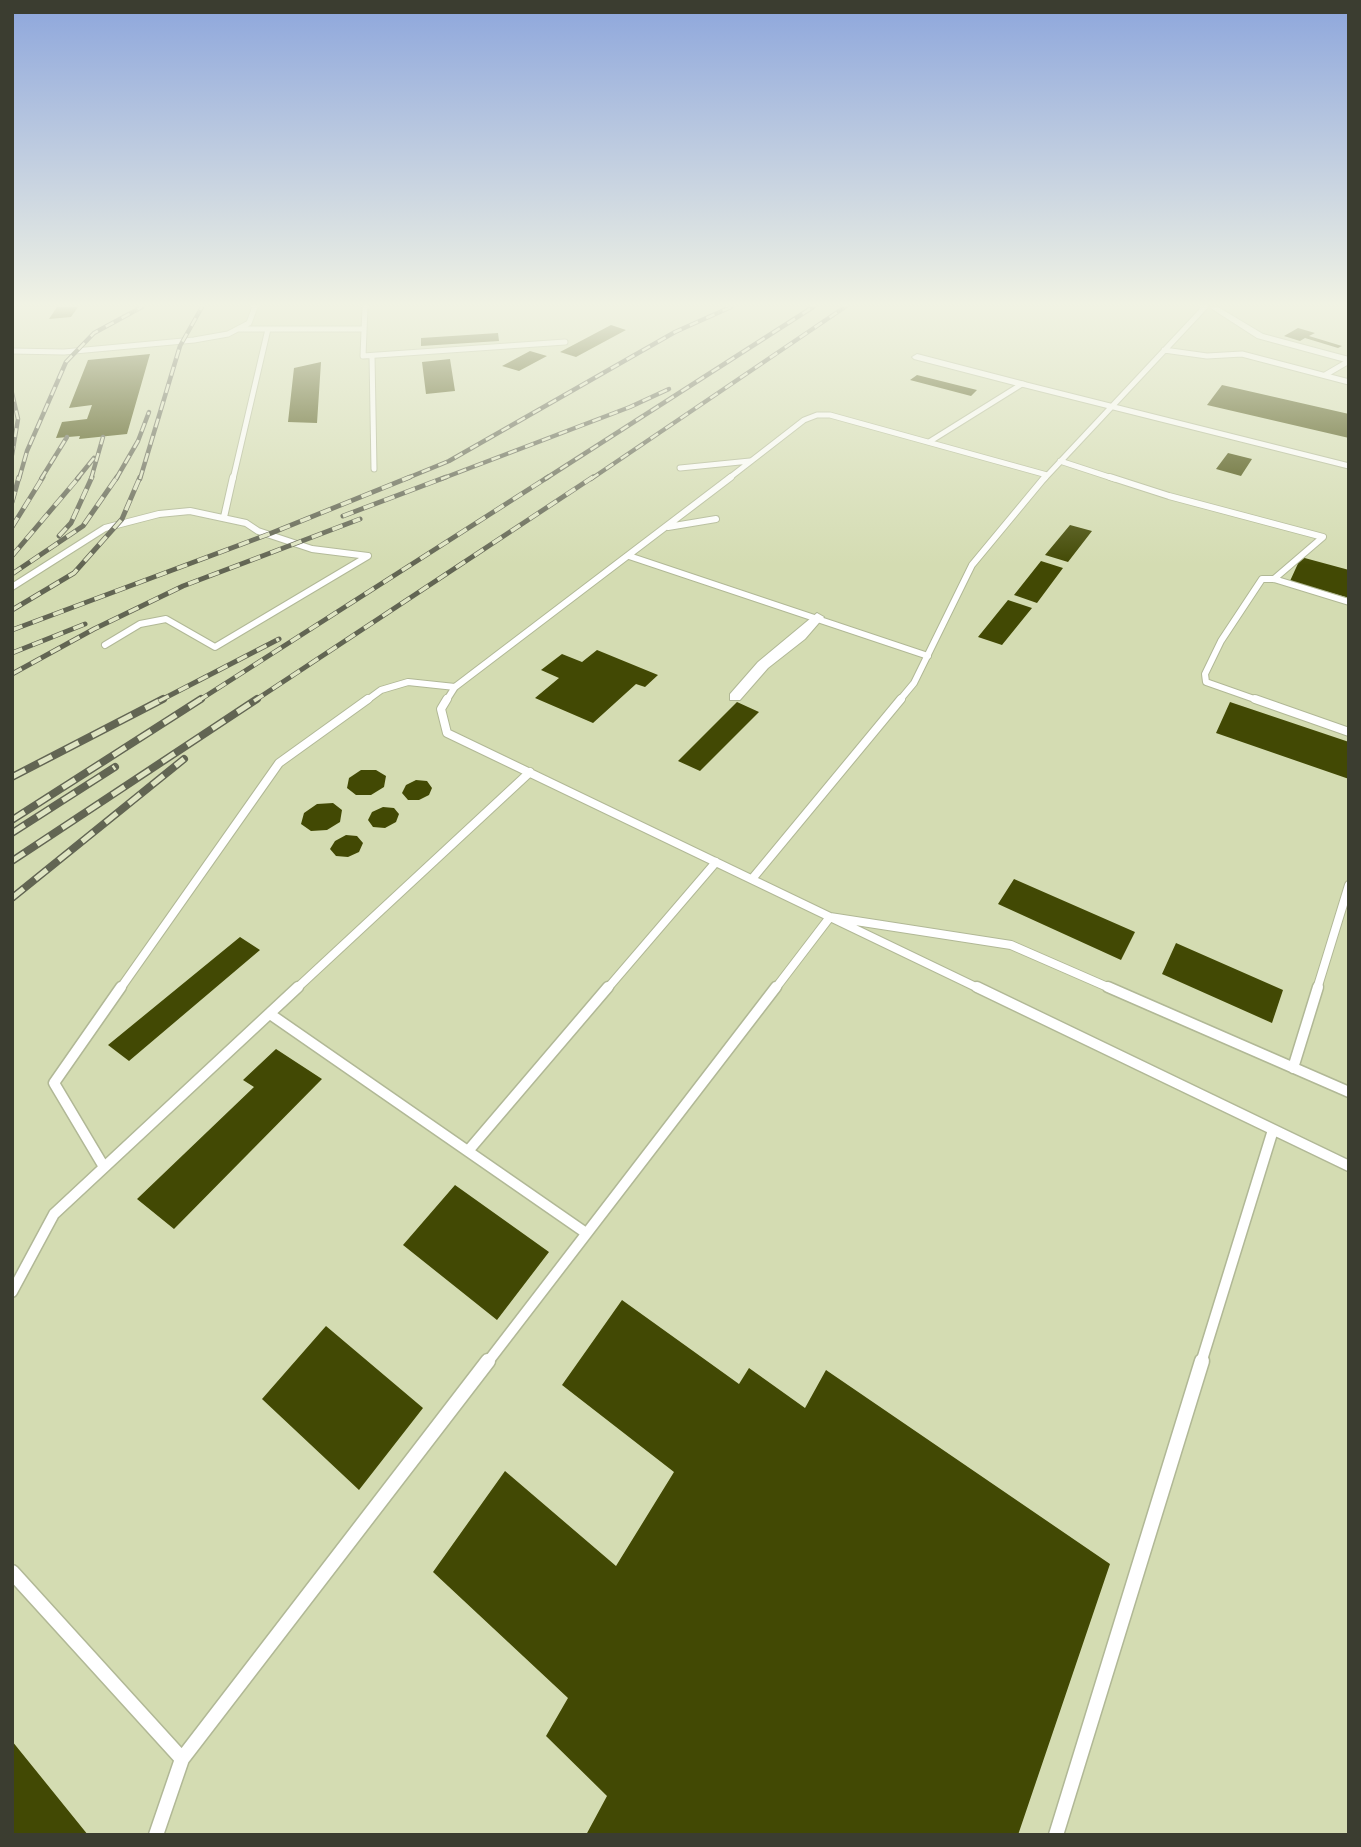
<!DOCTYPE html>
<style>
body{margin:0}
#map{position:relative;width:1361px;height:1847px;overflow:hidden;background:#dfe5c3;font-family:"Titillium Web",sans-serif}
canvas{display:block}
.frame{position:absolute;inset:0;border:14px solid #3b3d30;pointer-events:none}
</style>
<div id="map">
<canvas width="1361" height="1847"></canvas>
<div class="frame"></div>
</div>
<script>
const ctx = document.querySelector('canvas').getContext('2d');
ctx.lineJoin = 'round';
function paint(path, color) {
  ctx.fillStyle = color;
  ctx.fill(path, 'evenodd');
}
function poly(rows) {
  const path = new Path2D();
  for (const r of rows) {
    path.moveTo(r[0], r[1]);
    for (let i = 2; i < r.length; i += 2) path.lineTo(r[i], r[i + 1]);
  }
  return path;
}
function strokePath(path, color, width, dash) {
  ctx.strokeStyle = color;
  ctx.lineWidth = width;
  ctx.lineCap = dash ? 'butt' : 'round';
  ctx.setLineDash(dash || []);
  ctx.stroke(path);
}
const built = poly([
 [12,307,1349,307,1349,1835,12,1835]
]);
const building = poly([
 [57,307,78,307,71,317,49,319],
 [611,325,626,330,576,357,560,352],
 [1298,328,1315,333,1309,336,1342,346,1338,348,1305,338,1300,341,1284,336],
 [498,333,499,341,421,346,421,338],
 [530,351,547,356,519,371,502,366],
 [150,354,127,434,79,439,80,436,56,438,62,422,87,419,92,405,69,408,88,360],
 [450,359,455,391,426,394,422,362],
 [321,362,317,423,288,422,294,368],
 [917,375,977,390,971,396,910,380],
 [1222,385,1349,414,1349,438,1207,405],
 [1228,453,1252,459,1241,476,1216,469],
 [1070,525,1092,531,1068,562,1045,555],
 [1301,557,1349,570,1349,598,1290,581],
 [1041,561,1063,568,1037,603,1014,595],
 [1008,600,1032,608,1002,645,978,637],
 [597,650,658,675,645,687,636,684,593,723,535,698,559,678,541,670,562,654,582,662],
 [737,702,759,712,700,771,678,761],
 [1230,702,1349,742,1349,779,1216,733],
 [361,770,376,770,386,776,384,787,371,795,356,795,347,788,349,778],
 [416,780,427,781,432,788,429,795,419,800,408,800,402,793,406,785],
 [333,803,342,810,340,822,327,830,311,831,301,824,304,813,317,804],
 [383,807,394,808,399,814,396,822,385,828,373,827,368,820,372,812],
 [346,835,357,836,363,843,359,852,348,857,336,856,330,849,335,841],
 [1014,879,1135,932,1121,960,998,904],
 [240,937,260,950,129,1061,108,1045],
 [1176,943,1283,990,1272,1023,1162,974],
 [276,1049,322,1079,174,1229,137,1199,254,1087,243,1080],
 [455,1185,549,1252,497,1320,403,1245],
 [622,1300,739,1384,749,1368,805,1408,826,1370,1110,1564,1018,1835,586,1835,607,1796,546,1736,568,1698,433,1572,505,1471,616,1566,674,1472,562,1385],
 [326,1326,423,1408,359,1490,262,1399],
 [12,1741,88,1835,12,1835]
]);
const serviceFar4 = poly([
 [365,307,363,356,565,342],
 [239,329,364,329],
 [1164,350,1207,356,1242,354,1349,382],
 [12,351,64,352,194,340,228,334,249,323,255,307],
 [372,356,374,469],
 [1325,375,1349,361],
 [929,442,1022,384,1349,466],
 [1060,461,1115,479],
 [680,468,750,461],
 [233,479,268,329],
 [728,479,804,420,817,415,830,415,1047,475],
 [1044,479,1205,307]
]);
const serviceFar3 = poly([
 [1110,477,1169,496,1323,537,1274,579],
 [224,517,233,477],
 [668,527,716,519],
 [629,556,928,656],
 [12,587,105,528,159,514,190,511,246,523,258,531,312,549,368,556,215,647,166,619,140,624,105,645],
 [366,701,381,690,408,682,455,687],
 [446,701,455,687,731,477],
 [899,701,914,683,972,565,1045,477],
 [1260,701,1206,682,1205,674,1221,641,1262,579,1274,579,1349,602]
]);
const serviceFar2 = poly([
 [447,699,441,709,447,733,980,989],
 [1255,699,1349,732],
 [752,879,901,699],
 [120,989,279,763,368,699],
 [296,989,530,772],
 [607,989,716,862],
 [775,989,830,917,1011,945,1112,989],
 [1317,989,1349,885]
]);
const serviceFar1 = poly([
 [977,987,1349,1166],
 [1108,987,1349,1092],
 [270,1014,586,1233],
 [1293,1068,1318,987],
 [468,1151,608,987],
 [104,1167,54,1083,121,987],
 [12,1292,54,1214,298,987],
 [487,1363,776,987],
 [1201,1363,1273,1130]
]);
const service = poly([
 [12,1572,182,1759,156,1835],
 [182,1759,488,1361],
 [1056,1835,1202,1361]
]);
const minor = poly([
 [1209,307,1218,307,1263,334,1349,357,1349,363,1257,338,1209,307],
 [917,354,1025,382,1027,384,1022,387,914,359,912,357,917,354],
 [817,613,824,617,805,639,768,668,740,700,730,700,730,694,758,662,817,613]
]);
const railFar2 = poly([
 [12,393,18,419,12,455],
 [19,479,27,451,66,362,94,333,142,307],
 [41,479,67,437],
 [77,479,94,458],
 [91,479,103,437],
 [116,479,138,441,149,412],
 [140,479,180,346,202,307],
 [405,479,449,461,675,332,731,307],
 [441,479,630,407,669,389],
 [545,479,813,307],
 [591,479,845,307]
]);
const railFar1 = poly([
 [12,502,19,477],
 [343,516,446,477],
 [12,527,43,477],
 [59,536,71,523,92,477],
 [12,556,79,477],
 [12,574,83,526,117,477],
 [12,610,74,573,122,519,140,477],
 [12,630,269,534,410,477],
 [12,653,85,624],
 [12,674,94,629,183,586,360,519],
 [159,701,279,639],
 [198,701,548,477],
 [254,701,593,477]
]);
const rail = poly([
 [12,777,163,699],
 [12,820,201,699],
 [12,833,115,767],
 [12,861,257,699],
 [12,898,184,759]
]);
paint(built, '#d4dcb2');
paint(building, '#424904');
strokePath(serviceFar4, '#b1b896', 7);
strokePath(serviceFar3, '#b1b896', 8);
strokePath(serviceFar2, '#b1b896', 10);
strokePath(serviceFar1, '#b1b896', 13);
strokePath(service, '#b1b896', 17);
strokePath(minor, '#b1b896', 2);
strokePath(serviceFar4, '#fff', 5);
strokePath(serviceFar3, '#fff', 6);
strokePath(serviceFar2, '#fff', 8);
strokePath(serviceFar1, '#fff', 10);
strokePath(service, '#fff', 14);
paint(minor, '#fff');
strokePath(railFar2, '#626553', 4.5);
strokePath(railFar1, '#626553', 5);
strokePath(rail, '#626553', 8);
strokePath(railFar2, '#dfe5c3', 2.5, [9]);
strokePath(railFar1, '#dfe5c3', 3.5, [11]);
strokePath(rail, '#dfe5c3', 5, [15]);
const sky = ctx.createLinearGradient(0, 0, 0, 565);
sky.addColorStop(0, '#8da6dc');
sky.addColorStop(0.54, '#f1f3e4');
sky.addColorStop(1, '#f1f3e400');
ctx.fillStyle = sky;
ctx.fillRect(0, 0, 1361, 565);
</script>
